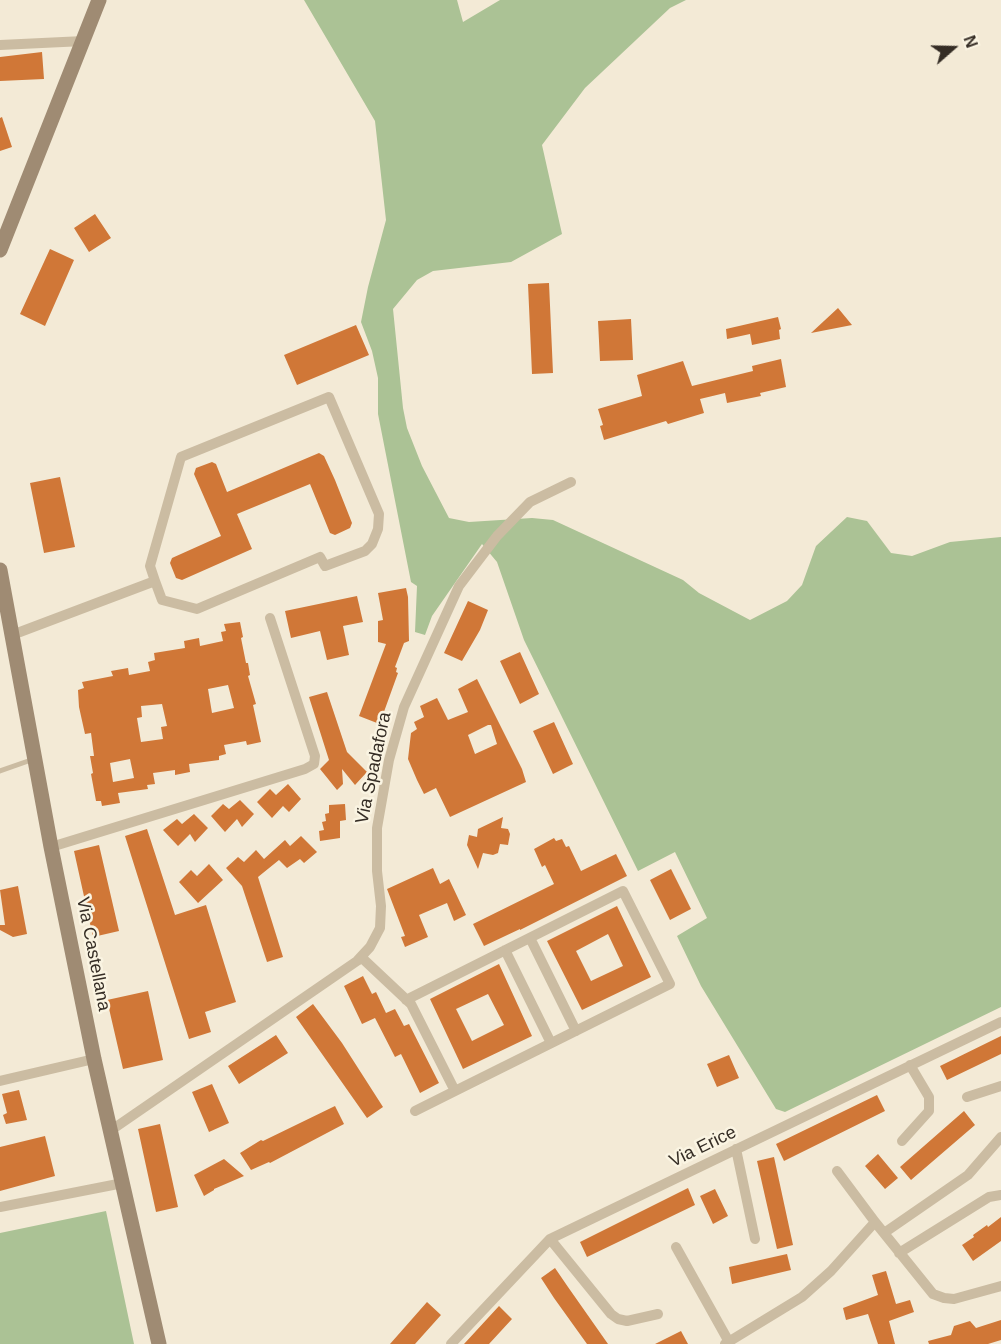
<!DOCTYPE html>
<style>
body{margin:0}
#map{position:relative;width:1001px;height:1344px;overflow:hidden;background:#f3ead6;font-family:Arial,sans-serif}
canvas{display:block}
.north{position:absolute;left:923px;top:18px;width:60px;height:60px;-webkit-text-stroke:4px #faf4e2;paint-order:stroke;rotate:70deg;font-size:16px;font-weight:700;line-height:24px;text-align:center;color:#352d25}
.north::after{content:'';display:block;margin:auto;width:21px;height:27px;background:#352d25;clip-path:polygon(50% 0,100% 100%,50% 72%,0 100%)}
</style>
<div id="map">
<canvas width="1001" height="1344"></canvas>
<div class="north">N</div>
</div>
<script>
const ctx = document.querySelector('canvas').getContext('2d');
ctx.lineJoin = 'round';
function paint(path, color) {
  ctx.fillStyle = color;
  ctx.fill(path, 'evenodd');
}
function poly(rows) {
  const path = new Path2D();
  for (const r of rows) {
    path.moveTo(r[0], r[1]);
    for (let i = 2; i < r.length; i += 2) path.lineTo(r[i], r[i + 1]);
  }
  return path;
}
function strokePath(path, color, width, dash) {
  ctx.strokeStyle = color;
  ctx.lineWidth = width;
  ctx.lineCap = dash ? 'butt' : 'round';
  ctx.setLineDash(dash || []);
  ctx.stroke(path);
}
function write(font, color, halo, rows, align = 'center') {
  ctx.font = font + ' Arial,sans-serif';
  ctx.lineWidth = 5;
  ctx.setLineDash([]);
  ctx.textBaseline = 'middle';
  ctx.strokeStyle = halo;
  ctx.fillStyle = color;
  for (const [text, x, y, turn = 0] of rows) {
    ctx.save();
    ctx.translate(x, y);
    ctx.rotate((+turn || 0) * Math.PI / 180);
    ctx.textAlign = isNaN(turn) ? turn : align;
    if (halo) ctx.strokeText(text, 0, 0);
    ctx.fillText(text, 0, 0);
    ctx.restore();
  }
}
const green = poly([
 [304,0,457,0,463,22,500,0,686,0,670,8,585,88,542,145,562,234,511,262,433,271,417,280,393,309,403,408,407,428,422,466,449,518,469,522,532,518,553,520,683,580,699,593,750,620,787,601,802,585,816,546,847,517,867,521,891,553,912,556,950,542,1001,537,1001,1007,785,1112,776,1109,701,986,677,936,707,918,675,852,638,871,524,640,497,562,482,544,432,616,425,635,415,632,417,586,411,582,378,414,378,378,372,351,361,322,368,287,386,220,375,121],
 [106,1211,134,1344,0,1344,0,1233]
]);
const building = poly([
 [42,52,44,79,0,81,0,57],
 [2,117,12,147,0,151,0,118],
 [95,214,111,238,89,252,74,228],
 [50,249,74,260,45,326,20,314],
 [549,283,553,373,532,374,528,284],
 [838,308,852,325,811,333],
 [778,317,781,329,779,330,780,339,752,345,750,334,727,339,726,329],
 [631,319,633,360,600,361,598,321],
 [356,325,369,355,297,385,284,355],
 [781,359,786,387,760,393,761,396,727,403,725,393,700,399,704,413,668,424,666,421,604,440,600,426,603,425,598,409,642,396,637,375,683,361,692,386,753,371,752,366],
 [319,453,324,456,335,480,352,523,350,528,335,535,330,533,310,484,237,514,252,549,182,580,176,578,170,563,172,558,221,536,194,474,196,468,212,462,216,464,227,492],
 [60,477,75,547,44,553,30,483],
 [406,588,408,597,409,641,404,643,395,667,397,668,396,672,398,673,381,720,378,719,377,723,359,716,386,644,378,642,378,621,383,620,378,593],
 [357,596,363,622,343,626,349,655,327,660,320,631,291,638,285,611],
 [468,601,488,610,480,630,462,661,444,653],
 [240,622,243,637,241,638,246,663,248,663,250,675,248,676,256,704,253,705,261,742,247,745,246,741,224,745,226,754,219,756,219,760,189,764,190,772,175,775,175,770,153,773,155,784,147,785,148,789,118,793,120,803,102,806,101,801,96,801,91,774,93,773,90,756,94,756,91,733,85,734,79,707,78,690,84,688,82,682,113,676,111,671,128,668,129,675,150,671,148,662,155,660,154,653,185,648,184,641,199,638,200,646,223,641,221,632,226,631,224,624],
 [228,685,234,708,212,713,208,689],
 [162,704,167,726,161,727,163,739,141,742,137,718,142,717,141,706],
 [130,759,134,778,113,782,110,763],
 [520,652,539,694,520,704,500,661],
 [477,679,522,769,526,782,450,817,436,788,424,794,417,780,408,759,411,733,417,729,414,722,424,717,420,706,437,698,448,720,468,712,458,689],
 [488,725,491,725,497,744,475,754,468,735],
 [327,692,347,752,367,772,355,785,342,769,343,784,337,790,320,769,329,760,309,697],
 [554,722,573,764,553,774,533,731],
 [288,784,301,799,289,812,283,806,272,818,257,802,270,789,276,795],
 [240,800,254,814,242,827,237,819,225,832,211,816,223,804,229,809],
 [345,804,346,820,340,821,340,838,320,841,319,831,324,830,322,822,326,821,325,814,329,813,329,805],
 [194,814,208,828,195,842,190,834,178,846,163,830,177,819,182,824],
 [503,817,501,828,508,829,510,834,508,845,500,844,498,853,493,855,483,853,478,869,467,845,469,835,477,837,478,829],
 [147,829,175,915,206,905,236,1002,205,1012,211,1032,189,1039,125,836],
 [301,836,317,852,304,863,300,859,287,868,279,860,258,877,283,957,267,962,242,886,226,868,238,857,244,862,256,850,264,859,285,840,290,846],
 [554,838,556,841,562,839,566,847,569,846,581,871,616,854,627,876,520,930,520,929,484,946,473,924,554,884,545,865,542,867,534,849],
 [99,845,119,931,93,937,74,851],
 [209,864,223,880,198,903,179,882,191,870,197,876],
 [433,868,440,884,449,879,466,915,454,921,447,903,419,915,428,937,405,947,401,937,405,936,387,889],
 [671,869,691,909,670,920,650,880],
 [18,886,27,934,13,937,0,930,0,925,5,925,0,890],
 [617,906,651,977,582,1010,547,941],
 [608,934,623,966,591,981,576,951],
 [499,964,532,1036,463,1069,430,999],
 [488,994,504,1025,472,1041,456,1009],
 [363,976,372,994,376,992,386,1013,395,1009,404,1026,409,1024,439,1083,420,1093,401,1054,395,1057,375,1018,362,1024,344,986],
 [148,991,163,1060,123,1069,107,1000],
 [313,1004,342,1043,383,1107,367,1118,296,1017],
 [276,1035,288,1053,239,1084,228,1066],
 [1001,1036,1001,1054,947,1080,940,1066],
 [729,1055,739,1078,717,1087,707,1064],
 [212,1084,229,1123,209,1132,192,1092],
 [19,1090,27,1120,6,1124,3,1115,7,1113,2,1094],
 [877,1095,885,1111,784,1161,776,1144],
 [335,1106,344,1124,270,1163,269,1162,251,1170,240,1153,261,1140,263,1141],
 [964,1111,975,1125,911,1180,900,1167],
 [160,1124,178,1207,156,1212,138,1129],
 [45,1136,55,1176,0,1191,0,1147],
 [878,1154,898,1178,885,1189,865,1166],
 [774,1157,793,1245,777,1249,757,1161],
 [224,1159,244,1176,214,1189,214,1190,204,1196,194,1175],
 [688,1188,695,1205,587,1257,580,1242],
 [715,1189,728,1216,713,1224,700,1196],
 [1001,1217,1001,1241,973,1261,962,1245,974,1237,973,1235,987,1225,988,1227],
 [787,1254,791,1270,732,1284,729,1267],
 [555,1268,568,1287,608,1344,587,1344,554,1298,541,1278],
 [886,1271,896,1304,910,1300,914,1312,889,1321,895,1344,878,1344,868,1314,846,1320,843,1308,878,1295,872,1275],
 [427,1302,441,1315,415,1344,390,1344],
 [499,1306,512,1319,489,1344,464,1344],
 [1001,1320,1001,1340,988,1344,929,1344,928,1341,951,1335,954,1326,970,1321,976,1328],
 [681,1331,688,1344,655,1344]
]);
const lane = poly([
 [0,771,34,759]
]);
const street = poly([
 [0,45,84,41],
 [12,635,155,581,150,566,181,457,329,397,379,514,378,529,372,544,365,551,325,566,320,557,197,609,162,600,155,581],
 [51,847,305,769,314,764,315,756,270,618],
 [530,938,576,1031],
 [505,950,551,1043],
 [361,957,411,1004,455,1091,415,1111],
 [406,1000,623,891,670,984,455,1091],
 [0,1081,94,1059],
 [967,1097,1001,1086],
 [110,1131,357,961,370,947,380,928,381,906,377,871,377,828,389,760,404,707,459,586,497,536,530,502,571,482],
 [902,1141,929,1111,929,1097,910,1065],
 [736,1149,755,1239],
 [837,1171,875,1222,933,1294,944,1298,954,1299,1001,1286],
 [0,1207,123,1183],
 [884,1233,968,1175,1001,1137],
 [550,1239,611,1314,618,1319,627,1321,658,1314],
 [676,1247,729,1342],
 [899,1253,989,1197,1001,1195],
 [451,1344,550,1239,1001,1022],
 [725,1344,802,1297,831,1271,875,1222]
]);
const secondary = poly([
 [0,250,99,0],
 [0,570,51,847,94,1059,159,1344]
]);
const streetNames = [
 ["Via Spadafora",374,768,-78],
 ["Via Castellana",93,954,79],
 ["Via Erice",703,1147,-26]
];
paint(green, '#abc295');
paint(building, '#d07737');
strokePath(lane, '#cbbca2', 5);
strokePath(street, '#cbbca2', 10);
strokePath(secondary, '#9f8b73', 15);
write('18px', '#352d25', '#faf4e2', streetNames);
</script>
